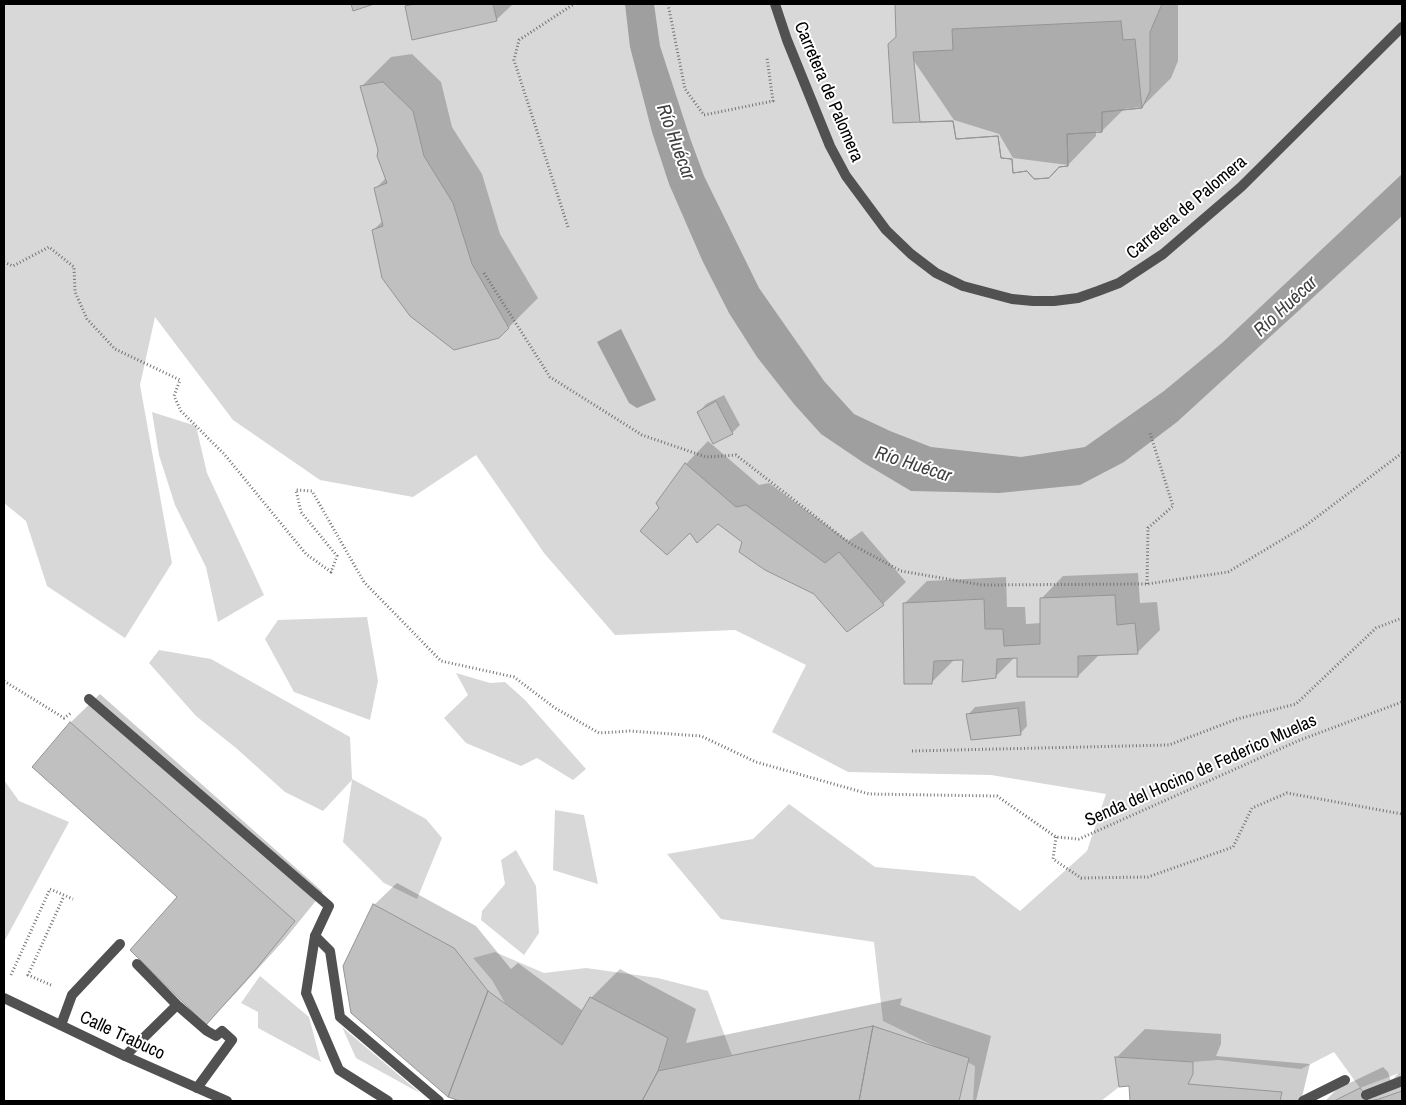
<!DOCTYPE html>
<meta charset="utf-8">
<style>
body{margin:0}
#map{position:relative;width:1406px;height:1105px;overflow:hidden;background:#fff;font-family:"Archivo Narrow",sans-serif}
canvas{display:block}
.frame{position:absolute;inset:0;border:5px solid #000;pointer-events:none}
</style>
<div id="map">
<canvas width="1406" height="1105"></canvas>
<div class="frame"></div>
</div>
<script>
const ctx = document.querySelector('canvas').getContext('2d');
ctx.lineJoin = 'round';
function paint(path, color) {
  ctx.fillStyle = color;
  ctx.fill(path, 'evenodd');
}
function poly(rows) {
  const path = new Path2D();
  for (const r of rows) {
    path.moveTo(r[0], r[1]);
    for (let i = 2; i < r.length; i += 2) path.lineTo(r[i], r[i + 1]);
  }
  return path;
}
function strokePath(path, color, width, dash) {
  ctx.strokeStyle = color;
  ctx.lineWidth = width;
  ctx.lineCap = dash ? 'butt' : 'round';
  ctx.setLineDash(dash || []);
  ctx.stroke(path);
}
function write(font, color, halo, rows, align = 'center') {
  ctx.font = font + ' "Archivo Narrow",sans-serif';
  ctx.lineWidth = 4;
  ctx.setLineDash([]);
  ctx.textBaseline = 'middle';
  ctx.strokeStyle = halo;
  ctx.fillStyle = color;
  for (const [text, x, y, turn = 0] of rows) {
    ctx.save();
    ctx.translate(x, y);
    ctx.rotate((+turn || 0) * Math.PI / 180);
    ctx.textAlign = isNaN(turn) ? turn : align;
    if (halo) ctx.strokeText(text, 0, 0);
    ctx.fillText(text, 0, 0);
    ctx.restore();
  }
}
const green = poly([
 [4,4,1402,4,1402,1072,1360,1088,1334,1052,1301,1069,1218,1060,1193,1062,1115,1057,1119,1087,1101,1101,973,1101,975,1066,883,1021,874,942,721,919,667,854,753,839,789,804,875,867,974,876,1020,911,1087,851,1106,794,991,775,848,772,772,732,806,665,735,630,615,635,544,553,476,455,413,497,320,480,233,420,155,317,140,385,172,563,125,638,47,586,26,521,4,503],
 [152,412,196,426,207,473,264,595,218,622,206,567,175,505,159,455],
 [367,617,378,681,370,720,294,692,265,639,278,620],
 [159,650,211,659,350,737,352,779,426,819,442,838,417,899,384,883,343,842,352,780,323,811,285,792,236,748,196,716,149,663],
 [456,673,490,683,505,682,525,700,586,769,573,780,537,758,521,766,466,743,444,718,468,695],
 [4,780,19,801,69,822,4,942],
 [555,810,584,815,598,884,553,870],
 [516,850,536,886,539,933,524,955,481,920,482,911,505,884,501,860],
 [495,952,544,973,586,968,658,978,708,991,732,1055,658,1071,562,1045,505,1003,492,980,473,958],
 [260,976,309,1017,321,1062,258,1028,258,1012,241,1003],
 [342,1027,420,1093,356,1058]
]);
const water = poly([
 [625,4,654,4,660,46,690,138,704,176,759,288,824,381,854,414,890,431,931,447,1021,457,1085,447,1164,391,1222,343,1402,174,1402,216,1177,422,1124,462,1080,485,999,493,911,491,864,463,821,434,794,404,757,357,729,313,703,262,669,184,652,132,630,47],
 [621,329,656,400,637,408,629,403,597,342]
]);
const shadow = poly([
 [409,4,512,4,512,5,496,20,406,6],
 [896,4,1178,4,1178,61,1171,78,1142,107,1124,109,1102,131,1096,131,1096,136,1068,165,1013,158,999,134,954,120,897,36],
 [412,54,441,82,452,127,482,174,500,234,538,298,499,337,373,230,383,221,376,188,386,178,362,86,391,57],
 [724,395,740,425,732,433,699,412,706,404],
 [708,441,759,485,769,483,848,541,862,531,906,582,883,604,847,631,815,593,718,523,690,531,660,508,657,503,686,464],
 [1138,573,1140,603,1157,602,1160,630,1137,653,1100,654,1078,676,1015,657,995,677,964,659,955,659,932,682,904,604,927,581,1006,577,1007,607,1025,607,1026,624,1041,623,1041,599,1063,576],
 [100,694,323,892,285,939,235,994,206,1023,179,897,33,767,71,722],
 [1025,701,1027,726,1020,734,968,715,975,707],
 [397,883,476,926,511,969,518,963,583,1011,591,998,620,969,696,1009,686,1043,902,998,900,1005,991,1036,976,1101,464,1101,449,1096,374,905],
 [1145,1029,1221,1034,1221,1044,1216,1056,1310,1064,1301,1101,1131,1101,1130,1085,1116,1058],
 [1383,1067,1388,1072,1391,1081,1399,1073,1402,1072,1402,1101,1325,1101,1337,1089]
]);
const building = poly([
 [351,4,374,4,353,11,351,4],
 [415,4,493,4,497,21,412,40,405,6,415,4],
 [895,4,1162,4,1150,32,1150,91,1142,108,1102,112,1102,132,1067,134,1068,166,1059,167,1049,178,1034,179,1027,171,1013,173,1012,159,1001,158,998,136,956,139,953,121,893,123,888,44,896,37,895,4],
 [1121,21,1123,40,1135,39,1142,108,1102,112,1102,132,1067,134,1068,166,1059,167,1049,178,1034,179,1027,171,1013,173,1012,159,1001,158,998,136,956,139,953,121,920,122,913,52,953,50,952,29,1121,21],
 [383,82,413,111,424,156,453,203,472,264,509,328,499,338,454,350,410,316,382,278,372,230,383,226,374,188,387,183,377,156,378,150,360,86,383,82],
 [716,401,733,434,713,444,697,412,716,401],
 [685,463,736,507,746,505,825,563,839,552,884,605,847,632,814,594,765,570,739,552,742,542,718,524,697,543,690,533,667,555,640,531,659,508,656,503,685,463],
 [1115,595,1117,625,1135,623,1138,654,1078,656,1078,677,1017,677,1017,658,997,659,996,678,962,682,963,660,934,661,932,684,904,684,903,603,984,599,985,629,1003,629,1004,646,1040,644,1040,598,1115,595],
 [1018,708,1021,735,971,740,966,714,1018,708],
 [70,722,295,921,256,969,206,1025,130,950,177,897,32,767,70,722],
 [373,904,454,948,488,991,448,1097,351,1013,343,966,373,904],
 [488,991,562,1045,590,997,668,1038,658,1071,642,1101,460,1101,448,1097,488,991],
 [873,1026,859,1101,642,1101,658,1071,873,1026],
 [873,1026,969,1058,959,1101,859,1101,873,1026],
 [1115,1057,1193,1062,1193,1074,1188,1084,1282,1092,1280,1101,1130,1101,1129,1086,1119,1087,1115,1057],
 [1360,1088,1366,1095,1368,1101,1334,1101,1360,1088],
 [1402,1091,1402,1101,1370,1101,1379,1099,1402,1091]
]);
const path = poly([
 [668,4,685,89,704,115,773,101,767,58],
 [568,227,514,60,519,40,574,4],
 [4,262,13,266,49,247,74,267,75,292,87,319,115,349,180,380,174,396,181,411,225,455,306,554,331,572,337,556,301,512,296,490,312,491,364,582,441,661,514,677,555,708,599,733,630,731,701,736,756,762,869,794,997,796,1056,837,1079,839,1300,740,1402,702],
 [484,273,550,377,642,435,706,457,736,455,851,544,901,571,982,585,1147,584,1228,572,1305,526,1402,453],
 [1147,584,1148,528,1173,506,1150,433],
 [4,681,64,718,71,713],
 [912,751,1169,745,1237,719,1296,704,1376,628,1402,618],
 [1056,837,1053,859,1081,878,1148,877,1233,847,1252,808,1287,793,1402,814],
 [11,975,50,889,73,899],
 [51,985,28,975,64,896]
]);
const pedestrian = poly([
 [315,936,330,951,340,1017,439,1101],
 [137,964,177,1005,207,1031,216,1036,222,1031,232,1040,197,1088],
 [61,1025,72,995,120,944],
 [125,1056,177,1005],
 [1366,1095,1402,1081],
 [1303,1101,1345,1080]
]);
const minor = poly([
 [89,699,329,906,315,936,306,993,339,1070,388,1101]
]);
const tertiary = poly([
 [775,4,787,40,830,146,846,176,886,230,911,254,936,273,963,286,1012,299,1033,301,1054,301,1078,298,1098,291,1119,283,1163,254,1241,187,1402,27],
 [4,998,125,1056,227,1101]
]);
const streetNames = [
 ["Carretera de Palomera",828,92,67],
 ["Carretera de Palomera",1187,208,-40],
 ["Senda del Hocino de Federico Muelas",1201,771,-24],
 ["Calle Trabuco",122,1036,25]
];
const waterNames = [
 ["Río Huécar",675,142,70],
 ["Río Huécar",1286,307,-43],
 ["Río Huécar",913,465,18]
];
paint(green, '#d8d8d8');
paint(water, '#9f9f9f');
paint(shadow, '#0003');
paint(building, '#c0c0c0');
strokePath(building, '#959595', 1);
strokePath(path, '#737373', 3, [1, 2.5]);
strokePath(pedestrian, '#515151', 10);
strokePath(minor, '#515151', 10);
strokePath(tertiary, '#515151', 10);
write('18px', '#000', '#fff', streetNames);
write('italic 19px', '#404040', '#fff', waterNames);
</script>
